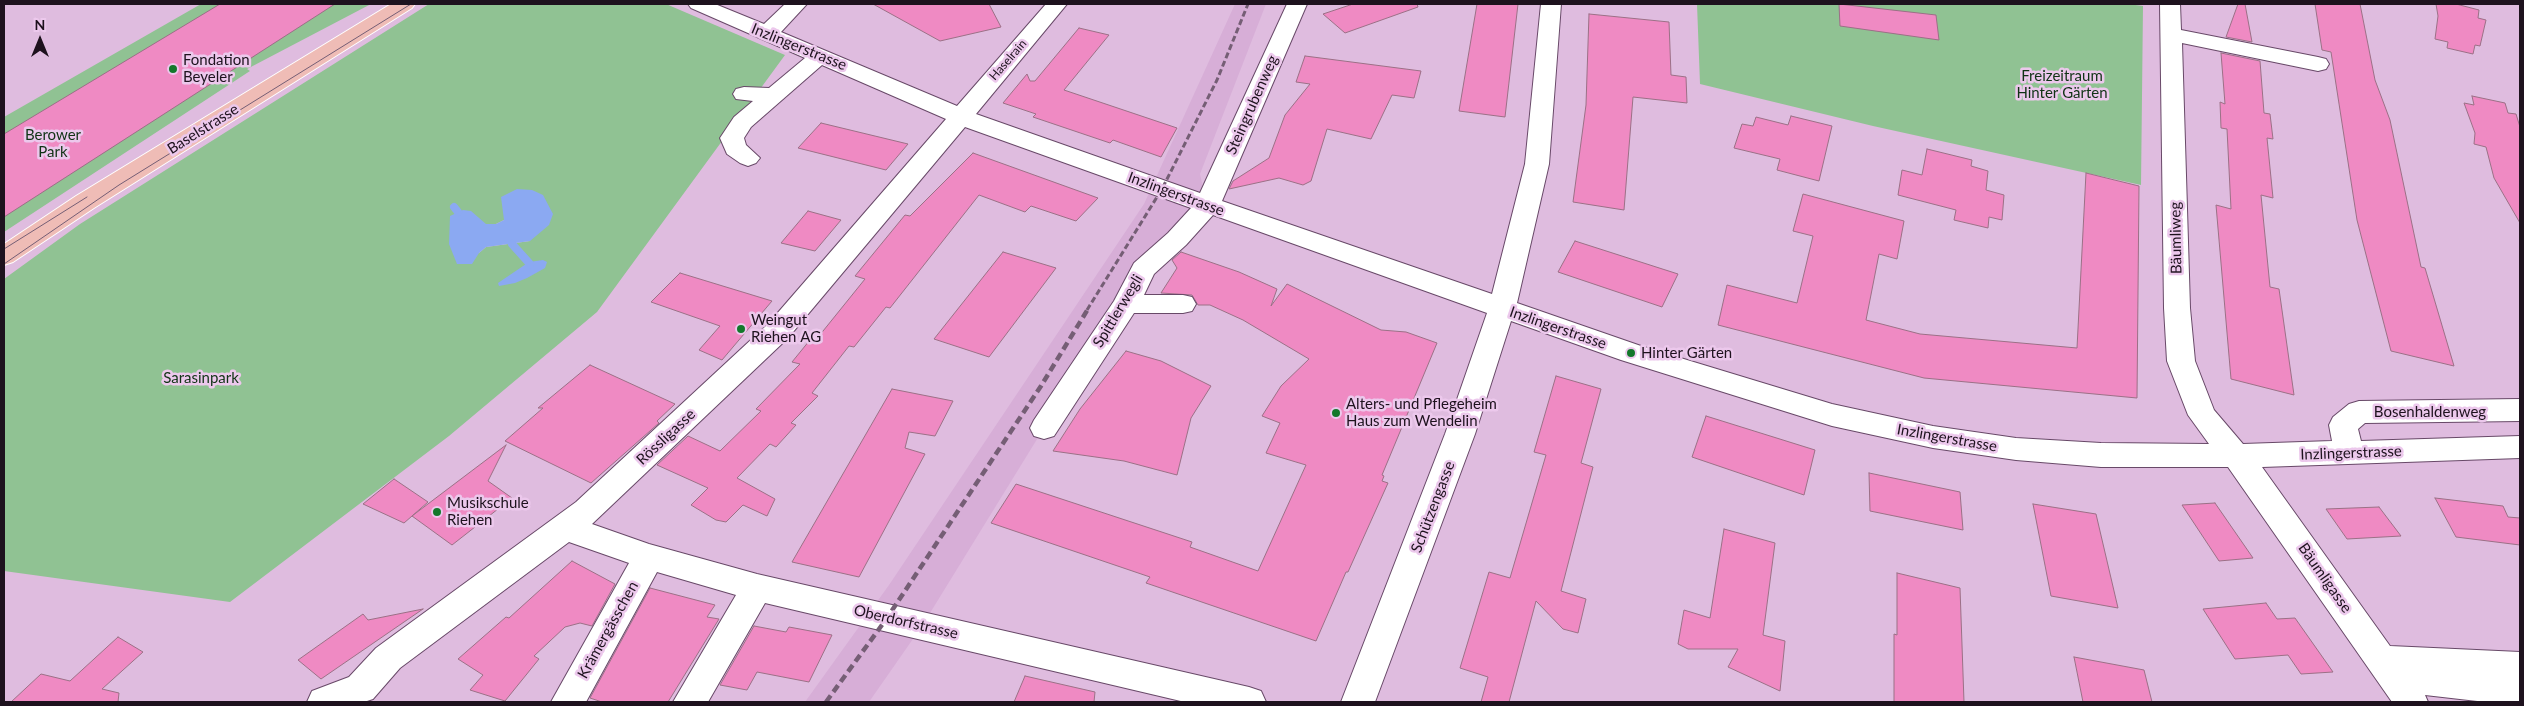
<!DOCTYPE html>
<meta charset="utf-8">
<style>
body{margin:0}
#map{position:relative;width:2524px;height:706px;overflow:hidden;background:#dfbcdf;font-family:Lato,sans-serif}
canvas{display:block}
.frame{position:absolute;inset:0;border:5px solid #1e121e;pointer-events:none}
.north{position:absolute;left:15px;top:15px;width:50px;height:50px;-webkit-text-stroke:4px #ecc8ec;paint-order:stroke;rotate:0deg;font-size:14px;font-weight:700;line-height:20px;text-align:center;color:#1e121e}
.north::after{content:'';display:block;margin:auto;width:18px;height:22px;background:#1e121e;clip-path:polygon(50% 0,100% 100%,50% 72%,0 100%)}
</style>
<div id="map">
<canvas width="2524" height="706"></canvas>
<div class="frame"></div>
<div class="north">N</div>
</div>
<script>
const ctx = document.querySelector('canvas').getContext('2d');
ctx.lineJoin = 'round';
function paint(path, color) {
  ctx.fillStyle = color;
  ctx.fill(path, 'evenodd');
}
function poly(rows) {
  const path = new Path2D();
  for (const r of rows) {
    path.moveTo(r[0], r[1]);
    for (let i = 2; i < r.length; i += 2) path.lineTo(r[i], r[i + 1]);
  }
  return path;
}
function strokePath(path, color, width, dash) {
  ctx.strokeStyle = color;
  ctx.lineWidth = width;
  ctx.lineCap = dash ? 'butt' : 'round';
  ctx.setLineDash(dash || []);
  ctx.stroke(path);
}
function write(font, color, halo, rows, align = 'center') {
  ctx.font = font + ' Lato,sans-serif';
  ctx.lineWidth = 5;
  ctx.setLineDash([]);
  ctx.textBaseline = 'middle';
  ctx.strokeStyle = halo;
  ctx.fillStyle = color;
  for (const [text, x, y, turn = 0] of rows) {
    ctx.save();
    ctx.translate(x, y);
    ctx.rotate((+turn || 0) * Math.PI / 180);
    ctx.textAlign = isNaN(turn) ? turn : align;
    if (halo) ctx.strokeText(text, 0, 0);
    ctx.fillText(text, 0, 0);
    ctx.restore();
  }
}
const built = poly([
 [1235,4,1266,4,1200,174,1207,206,1177,239,1047,423,922,626,869,702,805,702,889,585,1144,204]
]);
const green = poly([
 [201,4,371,4,247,69,250,71,4,232,4,117],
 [429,4,666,4,785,55,597,312,449,436,230,602,4,571,4,279,80,224],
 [504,220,530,241,486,247,479,253,486,224,496,224],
 [1697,4,2128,4,2143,6,2141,185,1873,126,1700,84]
]);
const water = poly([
 [517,189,532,190,543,195,553,214,549,225,530,241,486,247,479,253,472,264,457,264,449,244,450,216,463,210,471,211,486,224,496,224,504,220,501,197],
 [543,260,547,262,545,268,527,278,515,283,499,286,498,283,529,262]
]);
const stream = poly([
 [454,207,458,212],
 [512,244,530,264]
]);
const building = poly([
 [220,4,335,4,4,217,4,134,220,4],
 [873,4,989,4,1001,27,940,41,873,4],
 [1353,4,1417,4,1418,7,1345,33,1323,14,1353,4],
 [1477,4,1518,4,1505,117,1459,111,1477,4],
 [1839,4,1936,15,1939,40,1840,26,1839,4],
 [2238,4,2245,4,2252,42,2226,37,2238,4],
 [2315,4,2360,4,2375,80,2390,120,2421,267,2425,268,2454,366,2391,351,2357,220,2331,52,2322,50,2315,4],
 [2436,4,2456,4,2479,10,2478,18,2486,20,2480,46,2475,45,2473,54,2447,48,2448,42,2435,39,2438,16,2436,4],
 [1589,14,1669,22,1671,75,1686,77,1687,103,1633,97,1624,210,1573,202,1586,105,1589,14],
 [1079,28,1109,35,1064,90,1177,128,1161,157,1113,140,1110,143,1033,117,1036,114,1003,103,1027,74,1030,81,1035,81,1079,28],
 [2221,53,2260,61,2264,113,2270,114,2273,139,2267,138,2273,198,2261,195,2270,287,2279,289,2294,395,2231,379,2216,205,2231,209,2227,129,2221,128,2220,102,2225,104,2221,53],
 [1305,56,1421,71,1414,98,1392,95,1371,139,1327,129,1311,181,1303,185,1279,178,1229,189,1233,181,1269,158,1285,115,1310,84,1296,82,1305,56],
 [2472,96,2505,103,2508,113,2516,114,2520,127,2520,223,2494,178,2486,147,2474,144,2475,133,2464,103,2474,105,2472,96],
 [1791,116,1832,126,1819,181,1777,170,1780,159,1734,148,1742,124,1753,126,1756,117,1788,125,1791,116],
 [821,123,908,144,886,170,798,148,821,123],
 [1927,149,1972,160,1971,166,1988,171,1986,190,2004,195,2002,220,1989,217,1988,228,1954,220,1956,210,1898,195,1902,170,1922,175,1927,149],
 [973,153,1098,198,1076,221,1031,206,1025,212,979,195,890,308,886,307,854,347,849,346,812,393,818,396,791,423,796,425,776,447,770,444,737,478,775,499,767,516,743,505,726,522,716,520,691,505,708,488,657,465,688,436,720,451,761,411,756,409,800,364,792,362,814,335,819,336,865,279,855,276,905,215,910,216,973,153],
 [2086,173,2139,186,2137,398,1924,378,1718,325,1727,285,1797,303,1813,236,1793,231,1803,194,1904,221,1897,259,1879,254,1866,320,1920,334,2077,348,2086,173],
 [808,211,841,220,815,251,781,243,808,211],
 [1575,241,1678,274,1662,307,1558,272,1575,241],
 [1003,252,1056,268,989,357,934,339,1003,252],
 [1181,252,1239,272,1277,289,1271,306,1287,284,1381,330,1406,332,1437,343,1382,475,1384,476,1382,481,1388,483,1348,572,1346,572,1316,641,1146,583,1150,577,991,523,1016,484,1192,542,1190,547,1258,571,1306,465,1266,453,1280,423,1262,416,1281,386,1309,359,1243,320,1210,305,1198,305,1192,295,1161,293,1177,268,1172,260,1181,252],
 [680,273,772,301,722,360,699,350,720,326,651,302,680,273],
 [1126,351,1161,361,1211,386,1191,418,1177,475,1124,461,1053,451,1080,409,1126,351],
 [590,365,675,404,657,421,659,423,591,483,505,441,543,408,538,408,590,365],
 [1556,376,1601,389,1581,463,1593,467,1561,591,1586,599,1578,633,1563,629,1536,601,1509,702,1481,702,1488,677,1460,668,1489,572,1510,578,1546,455,1534,452,1556,376],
 [892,389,953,401,935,436,909,432,905,448,925,454,859,577,792,562,892,389],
 [1706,416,1815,450,1804,495,1692,457,1706,416],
 [506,445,488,481,512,498,452,545,412,516,506,445],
 [1869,473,1960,492,1963,530,1870,511,1869,473],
 [394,479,428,502,404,523,363,504,394,479],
 [2435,498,2503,506,2508,517,2520,518,2520,545,2456,537,2435,498],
 [2215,503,2253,558,2219,561,2182,505,2215,503],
 [2033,504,2096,514,2118,608,2051,596,2033,504],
 [2379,507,2401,536,2347,539,2326,509,2379,507],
 [1724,529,1775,543,1763,635,1785,641,1780,691,1728,667,1738,649,1688,649,1678,644,1684,610,1710,618,1724,529],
 [572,561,615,584,592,626,580,623,565,627,534,656,539,659,505,701,470,690,483,675,458,659,506,617,509,618,572,561],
 [1897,573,1960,588,1964,702,1894,702,1894,634,1897,635,1897,573],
 [650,588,715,605,707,617,719,619,668,702,602,702,590,698,650,588],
 [2266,603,2277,619,2295,618,2333,672,2301,674,2288,655,2235,659,2203,609,2266,603],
 [423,609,321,679,298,660,363,614,368,620,423,609],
 [754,626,786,632,789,627,832,635,809,682,757,672,747,690,720,685,754,626],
 [118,637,143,652,102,689,119,693,118,702,11,702,41,674,70,681,118,637],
 [2074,657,2144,670,2152,702,2083,702,2074,657],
 [1025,676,1095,692,1094,702,1014,702,1025,676]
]);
const minor = poly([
 [688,4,715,4,764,24,785,4,807,4,781,32,957,106,1046,4,1067,4,976,114,1200,193,1287,4,1307,4,1222,201,1492,294,1525,164,1541,4,1561,4,1549,164,1517,303,1641,346,1832,404,1933,426,2016,438,2101,443,2209,444,2188,415,2167,361,2164,308,2160,4,2180,4,2181,30,2318,57,2326,59,2329,64,2326,69,2318,71,2182,43,2190,308,2195,361,2214,410,2243,444,2332,441,2329,425,2333,417,2349,404,2359,401,2520,399,2520,421,2365,423,2358,429,2361,441,2520,436,2520,458,2262,467,2390,646,2520,652,2520,702,2486,702,2425,695,2428,702,2392,702,2228,467,2101,467,2016,460,1933,448,1832,426,1621,360,1511,321,1475,434,1375,702,1341,702,1445,434,1487,313,1213,215,1186,245,1154,274,1144,295,1183,295,1192,297,1196,304,1192,311,1183,313,1134,313,1054,436,1044,439,1034,436,1030,428,1034,420,1114,301,1134,263,1168,233,1191,208,965,127,788,338,592,524,649,544,757,574,1249,687,1261,691,1266,702,1185,702,765,603,708,702,673,702,736,595,657,572,586,702,551,702,629,563,569,542,400,668,373,699,364,702,307,702,312,691,349,677,376,648,576,502,768,324,946,119,822,65,751,127,744,138,746,145,760,158,756,163,748,166,740,163,727,154,720,138,734,117,753,101,736,99,733,94,736,89,744,87,769,88,805,58,691,8,688,4]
]);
const major = poly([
 [391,4,415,4,412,8,94,208,13,262,4,265,4,244,76,196,391,4]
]);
const tram = poly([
 [4,249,87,197],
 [4,264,119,185,411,4]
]);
const railFar1 = poly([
 [1087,310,1162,189,1217,80,1248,4]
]);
const rail = poly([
 [826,702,887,618,1041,386,1088,309]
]);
const markers = [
 [173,69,5,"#12782a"],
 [741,329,5,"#12782a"],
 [1631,353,5,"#12782a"],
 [1336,413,5,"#12782a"],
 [437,512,5,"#12782a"]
];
const farStreetnames = [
 ["Haselrain",1008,60,-49]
];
const streetNames = [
 ["Inzlingerstrasse",799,47,22],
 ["Steingrubenweg",1252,105,-66],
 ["Baselstrasse",203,129,-32],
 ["Inzlingerstrasse",1176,194,20],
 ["Bäumliweg",2176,238,-91],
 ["Spittlerwegli",1118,311,-59],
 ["Inzlingerstrasse",1558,328,19],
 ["Bosenhaldenweg",2430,412],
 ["Rössligasse",666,437,-43],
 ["Inzlingerstrasse",1947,438,10],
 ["Inzlingerstrasse",2351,453,-2],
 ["Schützengasse",1433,507,-69],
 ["Bäumligasse",2325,578,55],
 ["Oberdorfstrasse",906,622,13],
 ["Krämergässchen",608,630,-61]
];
const poiNames = [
 ["Fondation",183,60],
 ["Beyeler",183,77],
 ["Weingut",751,320],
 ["Riehen AG",751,337],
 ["Hinter Gärten",1641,353],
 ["Alters- und Pflegeheim",1346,404],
 ["Haus zum Wendelin",1346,421],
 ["Musikschule",447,503],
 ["Riehen",447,520]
];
const parkNames = [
 ["Freizeitraum",2062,76],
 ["Hinter Gärten",2062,93],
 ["Berower",53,135],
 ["Park",53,152],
 ["Sarasinpark",201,378]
];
paint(built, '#d7aed7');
paint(green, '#90c293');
paint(water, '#8ba9f2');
strokePath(stream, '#8ba9f2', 8);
paint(building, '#ef8ac3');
strokePath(building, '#9b7086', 1);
strokePath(minor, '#684968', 2);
strokePath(major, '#fff', 2);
paint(minor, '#fff');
paint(major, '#efbcb6');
strokePath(tram, '#755e75', 1);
strokePath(railFar1, '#755e75', 3, [6, 3]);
strokePath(rail, '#755e75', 4.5, [8, 4.5]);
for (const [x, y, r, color] of markers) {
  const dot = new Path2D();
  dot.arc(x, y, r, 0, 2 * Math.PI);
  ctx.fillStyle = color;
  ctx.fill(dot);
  strokePath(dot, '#ecc8ec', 2);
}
write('12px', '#1e121e', '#ecc8ec', farStreetnames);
write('15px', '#1e121e', '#ecc8ec', streetNames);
write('15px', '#1e121e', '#ecc8ec', poiNames, 'left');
write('15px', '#103315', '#ecc8ec', parkNames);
</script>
